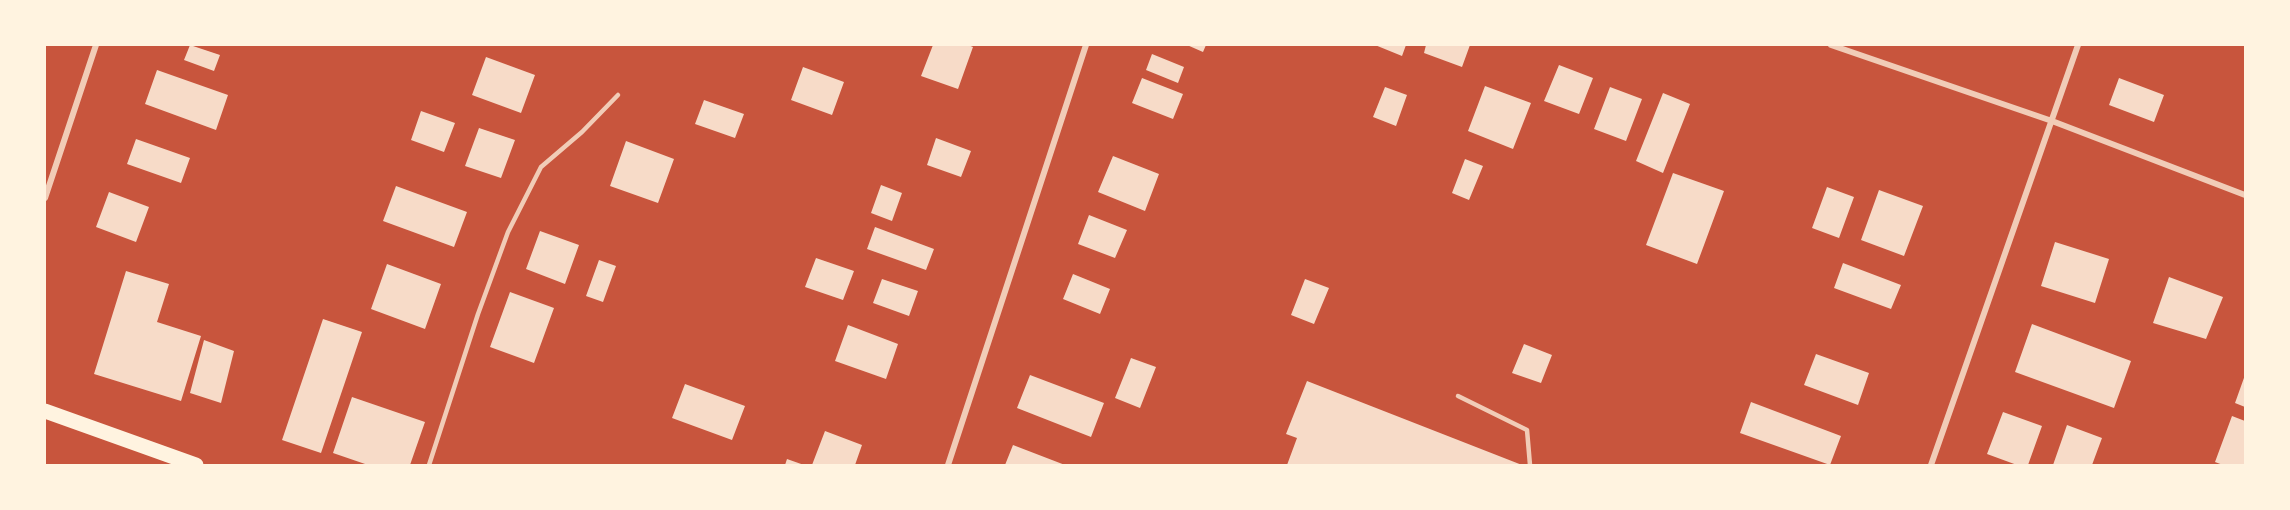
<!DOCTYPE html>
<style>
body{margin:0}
#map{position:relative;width:2290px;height:510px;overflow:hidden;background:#c8553d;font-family:"DejaVu Sans",sans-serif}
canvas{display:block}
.frame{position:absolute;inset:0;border:46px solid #fff3e0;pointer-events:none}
</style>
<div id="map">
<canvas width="2290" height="510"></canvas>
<div class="frame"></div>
</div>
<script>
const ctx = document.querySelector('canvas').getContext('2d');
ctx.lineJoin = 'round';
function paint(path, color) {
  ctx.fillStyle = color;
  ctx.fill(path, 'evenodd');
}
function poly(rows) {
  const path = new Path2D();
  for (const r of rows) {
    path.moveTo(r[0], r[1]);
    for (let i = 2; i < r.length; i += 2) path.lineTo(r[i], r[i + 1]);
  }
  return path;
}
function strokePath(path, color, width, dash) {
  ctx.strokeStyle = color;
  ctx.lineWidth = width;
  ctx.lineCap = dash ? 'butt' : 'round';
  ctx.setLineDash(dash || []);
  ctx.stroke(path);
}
const building = poly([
 [190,45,220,55,214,71,184,60],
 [933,45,968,45,973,47,958,89,921,76],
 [1187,45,1206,45,1203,52],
 [1375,45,1406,45,1402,56],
 [1426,45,1470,45,1462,67,1424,53],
 [1152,54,1184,67,1178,83,1146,70],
 [486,57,535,75,521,113,472,95],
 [1559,65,1593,78,1579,114,1544,101],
 [803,67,844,82,832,115,791,100],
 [157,70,228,95,216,130,145,104],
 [1142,78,1183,94,1173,119,1132,103],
 [2119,78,2164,95,2154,122,2109,105],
 [1485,86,1531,103,1513,149,1468,131],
 [1385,87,1407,95,1396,126,1373,117],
 [1610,87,1642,99,1626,141,1594,129],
 [1663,93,1690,104,1663,173,1636,161],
 [704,100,744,114,735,138,695,124],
 [421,111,455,123,444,152,411,140],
 [479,128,515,140,501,178,465,166],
 [936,138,971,151,961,177,927,165],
 [136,139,190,158,181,183,127,164],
 [626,141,674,159,658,203,610,186],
 [1113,156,1159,174,1145,211,1098,192],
 [1465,159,1483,166,1469,200,1452,193],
 [1673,173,1724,191,1697,264,1646,245],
 [881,185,902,193,892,221,871,213],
 [396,186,467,212,454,247,383,221],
 [1827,187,1854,197,1839,238,1812,228],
 [1879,190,1923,206,1904,256,1861,240],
 [109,192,149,207,136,242,96,227],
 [1089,215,1127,230,1115,258,1078,244],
 [875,227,934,249,926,270,867,249],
 [540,231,579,245,565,284,526,269],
 [2055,242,2109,259,2095,303,2041,286],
 [816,258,854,271,843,300,805,287],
 [599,260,616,266,603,302,586,296],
 [1843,263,1901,285,1891,309,1834,288],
 [387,264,441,284,425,329,371,309],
 [126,271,169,284,157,322,201,336,181,401,94,374],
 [1073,274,1110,289,1100,314,1063,299],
 [2169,277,2223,297,2206,339,2153,323],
 [882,279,918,291,909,316,873,303],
 [1305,279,1329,288,1314,324,1291,315],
 [510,292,554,308,534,363,490,347],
 [323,319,362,332,321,453,282,440],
 [2032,324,2131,361,2114,408,2015,372],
 [848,325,898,344,886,379,835,361],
 [204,340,234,351,221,403,190,393],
 [1524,344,1552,355,1541,383,1512,373],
 [1816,354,1869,373,1858,405,1804,385],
 [1131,358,1156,367,1140,408,1115,398],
 [1030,375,1104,403,1091,437,1017,408],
 [2245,375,2245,407,2235,403],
 [1307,381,1522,465,1287,465,1297,438,1286,434],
 [685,384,745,406,732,440,672,418],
 [352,397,425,422,410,465,368,465,333,453],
 [1751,402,1841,436,1830,465,1740,433],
 [2003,412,2042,426,2028,465,2017,465,1987,454],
 [2232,416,2245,421,2245,465,2223,465,2215,462],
 [2067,425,2102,438,2092,465,2053,465],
 [825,431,862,445,855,465,812,465],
 [1013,445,1065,465,1005,465],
 [787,459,804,465,785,465]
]);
const service = poly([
 [1458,396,1527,430,1530,465],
 [429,465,478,314,508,232,541,167,582,132,618,95]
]);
const minor = poly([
 [1831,45,2052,121,2245,195],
 [45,198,96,45],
 [948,465,1086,45],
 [1931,465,2078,45]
]);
const primary = poly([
 [45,411,196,465]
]);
paint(building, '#f7dbc8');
strokePath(service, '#f1ccb7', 4.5);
strokePath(minor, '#f1ccb7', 6);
strokePath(primary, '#fff3e0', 15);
</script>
